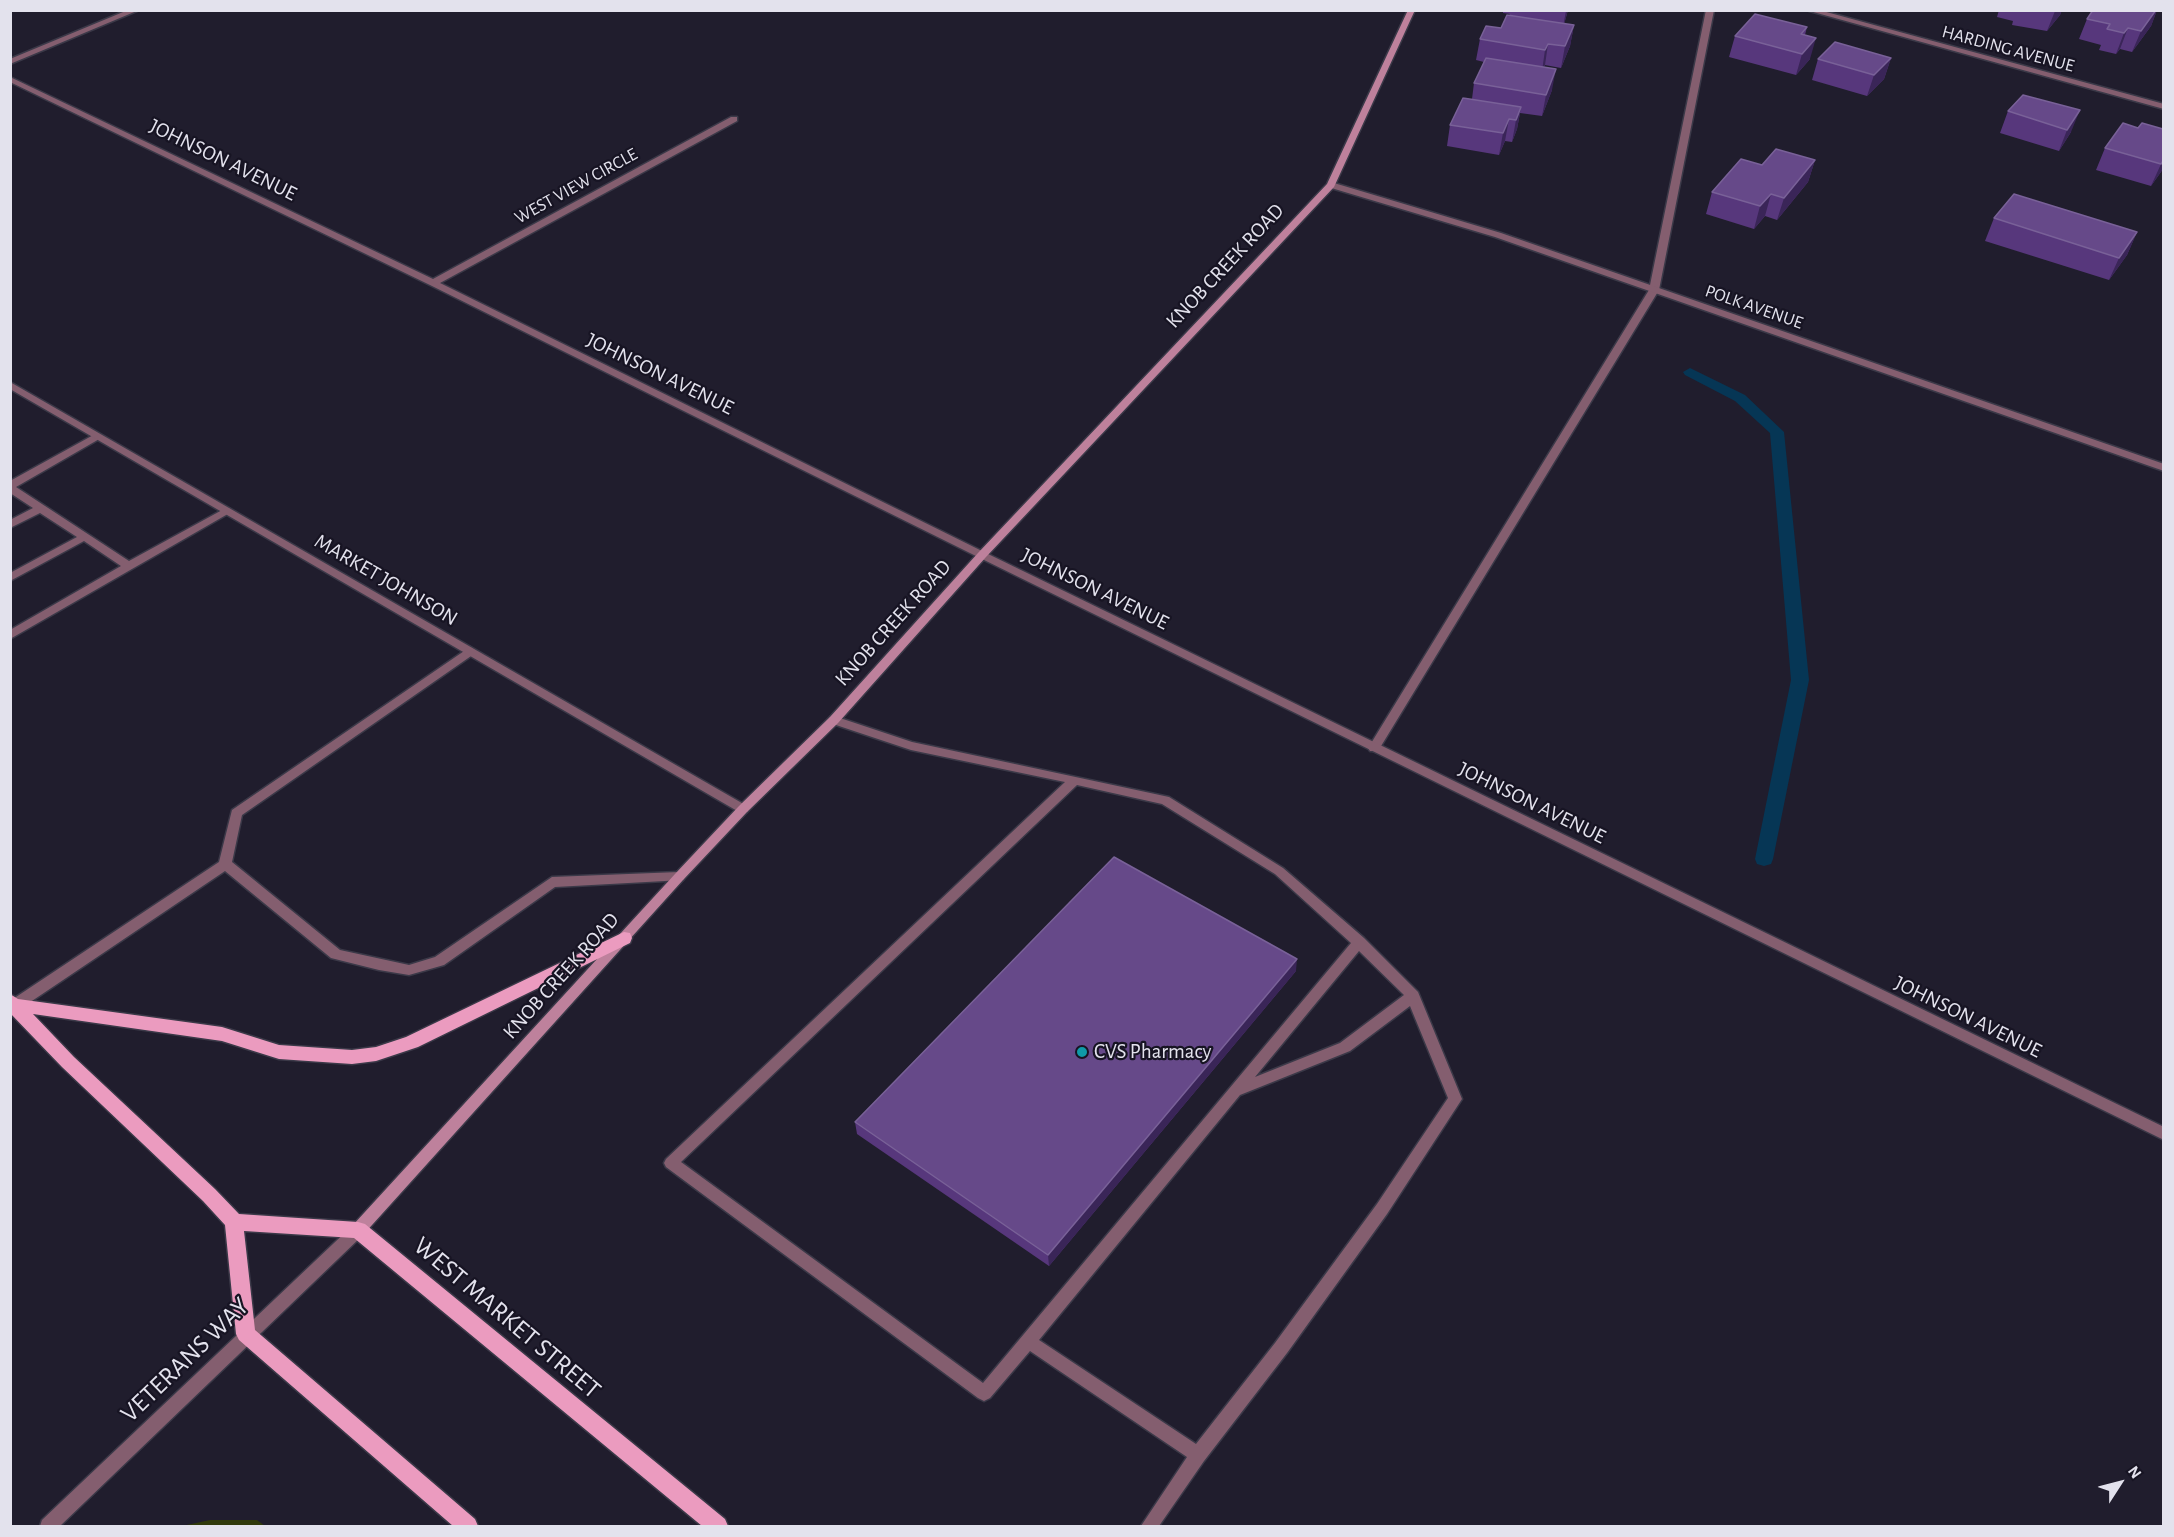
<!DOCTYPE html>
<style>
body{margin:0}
#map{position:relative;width:2174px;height:1537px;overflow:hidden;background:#201d2d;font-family:"Alegreya Sans",sans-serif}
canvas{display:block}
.frame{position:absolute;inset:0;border:12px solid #e3e2ed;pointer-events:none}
.north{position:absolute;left:2090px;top:1453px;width:60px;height:60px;-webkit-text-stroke:4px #171423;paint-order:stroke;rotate:54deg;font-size:16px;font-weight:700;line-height:24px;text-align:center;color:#e3e2ed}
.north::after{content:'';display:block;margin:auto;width:21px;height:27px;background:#e3e2ed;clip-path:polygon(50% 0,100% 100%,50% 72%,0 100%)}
</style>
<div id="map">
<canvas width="2174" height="1537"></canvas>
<div class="frame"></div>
<div class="north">N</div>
</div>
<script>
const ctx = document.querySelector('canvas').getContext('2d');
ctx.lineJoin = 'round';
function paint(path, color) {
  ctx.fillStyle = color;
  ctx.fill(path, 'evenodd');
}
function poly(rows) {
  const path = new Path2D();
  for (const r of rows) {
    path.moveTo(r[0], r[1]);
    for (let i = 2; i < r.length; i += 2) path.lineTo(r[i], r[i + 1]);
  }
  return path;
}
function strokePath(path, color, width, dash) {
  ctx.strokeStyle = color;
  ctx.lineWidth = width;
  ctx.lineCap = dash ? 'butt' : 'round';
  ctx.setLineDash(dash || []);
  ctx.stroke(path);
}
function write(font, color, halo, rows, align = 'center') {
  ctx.font = font + ' "Alegreya Sans",sans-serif';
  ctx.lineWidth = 4.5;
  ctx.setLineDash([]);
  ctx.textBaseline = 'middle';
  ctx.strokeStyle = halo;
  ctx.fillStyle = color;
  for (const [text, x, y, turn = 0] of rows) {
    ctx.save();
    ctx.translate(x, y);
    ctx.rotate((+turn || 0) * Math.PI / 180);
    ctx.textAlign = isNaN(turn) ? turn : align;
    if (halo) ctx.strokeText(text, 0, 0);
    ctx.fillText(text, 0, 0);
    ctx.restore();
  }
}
const green = poly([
 [210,1520,257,1520,265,1526,182,1526]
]);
const stream = poly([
 [1690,368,1745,395,1784,432,1809,680,1773,859,1771,864,1764,866,1757,864,1755,859,1791,680,1770,433,1735,401,1685,375,1683,372,1690,368]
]);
const lane = poly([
 [1706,10,1714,10,1659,290,1378,751,1370,751,1368,748,1370,745,1649,290,1706,10],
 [97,433,102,436,101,438,16,487,129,561,224,509,228,508,233,511,10,639,10,630,121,566,84,541,10,581,10,573,77,537,40,513,10,528,10,520,33,508,10,493,10,481,97,433],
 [470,647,476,651,474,654,242,815,232,862,340,950,409,965,435,957,552,877,679,872,683,874,685,877,683,880,555,887,444,965,409,975,379,970,331,958,225,871,20,1009,15,1010,10,1009,10,1001,219,862,232,810,470,647],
 [834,716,912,742,1169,797,1283,868,1364,938,1418,992,1462,1099,1387,1214,1287,1353,1204,1461,1159,1526,1141,1526,1187,1457,1030,1351,990,1398,984,1401,978,1398,666,1167,664,1163,666,1159,1065,782,911,750,830,723,828,720,830,717,834,716],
 [1077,785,1162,804,1275,874,1351,943,983,1383,681,1162,1077,785],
 [1359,951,1404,995,1340,1043,1255,1077,1359,951],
 [1410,1006,1448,1098,1377,1204,1275,1343,1196,1444,1039,1340,1240,1095,1350,1051,1410,1006]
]);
const street = poly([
 [128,10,139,10,10,64,10,59,128,10],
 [1806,10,1819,10,2164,104,2164,109,1806,10],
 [10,77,433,279,731,117,737,117,737,121,440,283,986,553,2164,1127,2164,1140,978,557,430,285,10,82,10,77],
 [1328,183,1334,183,1501,233,2164,464,2164,471,1495,237,1328,187,1328,183],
 [10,382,747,806,749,809,747,812,739,812,10,389,10,382],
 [358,1223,363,1225,365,1230,363,1235,60,1526,40,1526,42,1520,353,1225,358,1223]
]);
const secondary = poly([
 [1408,10,1415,10,1334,187,986,557,838,723,747,812,683,880,363,1235,358,1237,353,1235,351,1230,353,1225,675,874,739,806,830,717,978,553,1327,184,1408,10]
]);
const primary = poly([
 [624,932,630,933,632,938,630,943,418,1047,376,1061,352,1064,279,1059,222,1041,33,1014,74,1057,215,1189,239,1214,358,1222,365,1224,725,1519,728,1526,702,1526,354,1238,244,1231,255,1330,475,1519,478,1526,453,1526,239,1340,236,1334,225,1225,203,1201,62,1067,10,1013,10,994,18,999,222,1027,279,1045,352,1050,376,1047,406,1037,624,932]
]);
const wall = poly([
 [1503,10,1568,10,1564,24,1574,25,1570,46,1561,68,1545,65,1544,67,1552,90,1542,116,1520,113,1517,129,1512,142,1505,141,1499,155,1447,146,1450,125,1472,99,1474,83,1484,62,1476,60,1480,39,1501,28,1510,14,1503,13],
 [1999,10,2062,10,2060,15,2047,31,2012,25,2013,21,1997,17],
 [2093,10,2157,10,2151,26,2132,52,2120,49,2116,54,2099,50,2101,45,2079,39,2087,19],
 [1807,27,1805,35,1810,59,1796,75,1729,57,1735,36],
 [1891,58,1884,79,1867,96,1812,80,1818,59],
 [2023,95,2071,132,2059,151,2000,133,2008,111],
 [2142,123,2163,169,2151,186,2096,170,2105,148,2138,128],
 [1815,160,1808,182,1777,220,1765,216,1754,229,1706,214,1712,192,1762,165],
 [1994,218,2137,232,2127,255,2109,280,1985,241],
 [1296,971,1049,1266,857,1134,855,1122]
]);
const shadedWall = poly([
 [1566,10,1568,10,1562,32,1566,11],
 [2062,10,2060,15,2047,31,2055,11],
 [2156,10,2157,10,2151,26,2132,52,2141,31],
 [1574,25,1570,46,1561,68,1565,46],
 [2128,28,2120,49,2116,54,2124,33],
 [1816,38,1810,59,1796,75,1802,54],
 [1548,44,1545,65,1542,71,1545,50],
 [1891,58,1884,79,1867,96,1874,75],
 [1556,69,1552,90,1542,116,1546,95],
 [1521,107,1517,129,1512,142,1516,120],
 [2080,110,2071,132,2059,151,2067,130],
 [1509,119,1505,141,1499,155,1503,133],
 [1815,160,1808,182,1777,220,1784,198],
 [2163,161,2163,169,2151,186,2161,164],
 [1771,194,1765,216,1754,229,1760,206],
 [2137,232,2127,255,2109,280,2119,258],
 [1297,959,1296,971,1049,1266,1048,1255]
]);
const building = poly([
 [2093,10,2156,10,2141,31,2128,28,2124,33,2107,29,2110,24,2087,19,2093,10],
 [1755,14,1807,27,1801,34,1816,38,1802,54,1735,36,1755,14],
 [1507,15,1574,25,1565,46,1548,44,1545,50,1480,39,1486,26,1501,28,1507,15],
 [1835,42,1891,58,1874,75,1818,59,1835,42],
 [1486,58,1556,69,1546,95,1474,83,1486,58],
 [2023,95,2080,110,2067,130,2008,111,2023,95],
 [1463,98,1521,107,1516,120,1509,119,1503,133,1450,125,1463,98],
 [2123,123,2138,128,2142,123,2163,129,2163,161,2161,164,2105,148,2123,123],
 [1776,149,1815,160,1784,198,1771,194,1760,206,1712,192,1741,159,1762,165,1776,149],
 [2014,194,2137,232,2119,258,1994,218,2014,194],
 [1114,857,1297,959,1048,1255,855,1122,1114,857]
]);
const markers = [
 [1082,1052,6,"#0f9aa8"]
];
const farStreetnames = [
 ["HARDING AVENUE",2008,49,15],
 ["WEST VIEW CIRCLE",576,186,-29],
 ["POLK AVENUE",1754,307,19]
];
const streetNames = [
 ["JOHNSON AVENUE",223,160,26],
 ["KNOB CREEK ROAD",1225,266,-47],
 ["JOHNSON AVENUE",660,374,26],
 ["MARKET JOHNSON",386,580,30],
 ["JOHNSON AVENUE",1095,589,26],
 ["KNOB CREEK ROAD",893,623,-48],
 ["JOHNSON AVENUE",1532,803,26],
 ["KNOB CREEK ROAD",561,976,-48],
 ["JOHNSON AVENUE",1968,1017,26]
];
const poiNames = [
 ["CVS Pharmacy",1094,1052]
];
const nearStreetnames = [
 ["WEST MARKET STREET",507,1318,40],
 ["VETERANS WAY",185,1360,-44]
];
paint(green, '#30390b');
paint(stream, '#063655');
strokePath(lane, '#3b3948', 3);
strokePath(street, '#3b3948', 3);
strokePath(secondary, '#3b3948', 3);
strokePath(primary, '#3b3948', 3);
paint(lane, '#845e6f');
paint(street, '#845e6f');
paint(secondary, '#be819c');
paint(primary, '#eb9bbf');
paint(wall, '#57377c');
paint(shadedWall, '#3a2558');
paint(building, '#664989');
strokePath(building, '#796198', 1.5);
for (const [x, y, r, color] of markers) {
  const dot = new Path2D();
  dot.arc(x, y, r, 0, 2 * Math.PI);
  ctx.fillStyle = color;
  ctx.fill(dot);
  strokePath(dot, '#171423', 2);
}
write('18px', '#e3e2ed', '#171423', farStreetnames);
write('21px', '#e3e2ed', '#171423', streetNames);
write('21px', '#e3e2ed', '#171423', poiNames, 'left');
write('26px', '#e3e2ed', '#171423', nearStreetnames);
</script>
